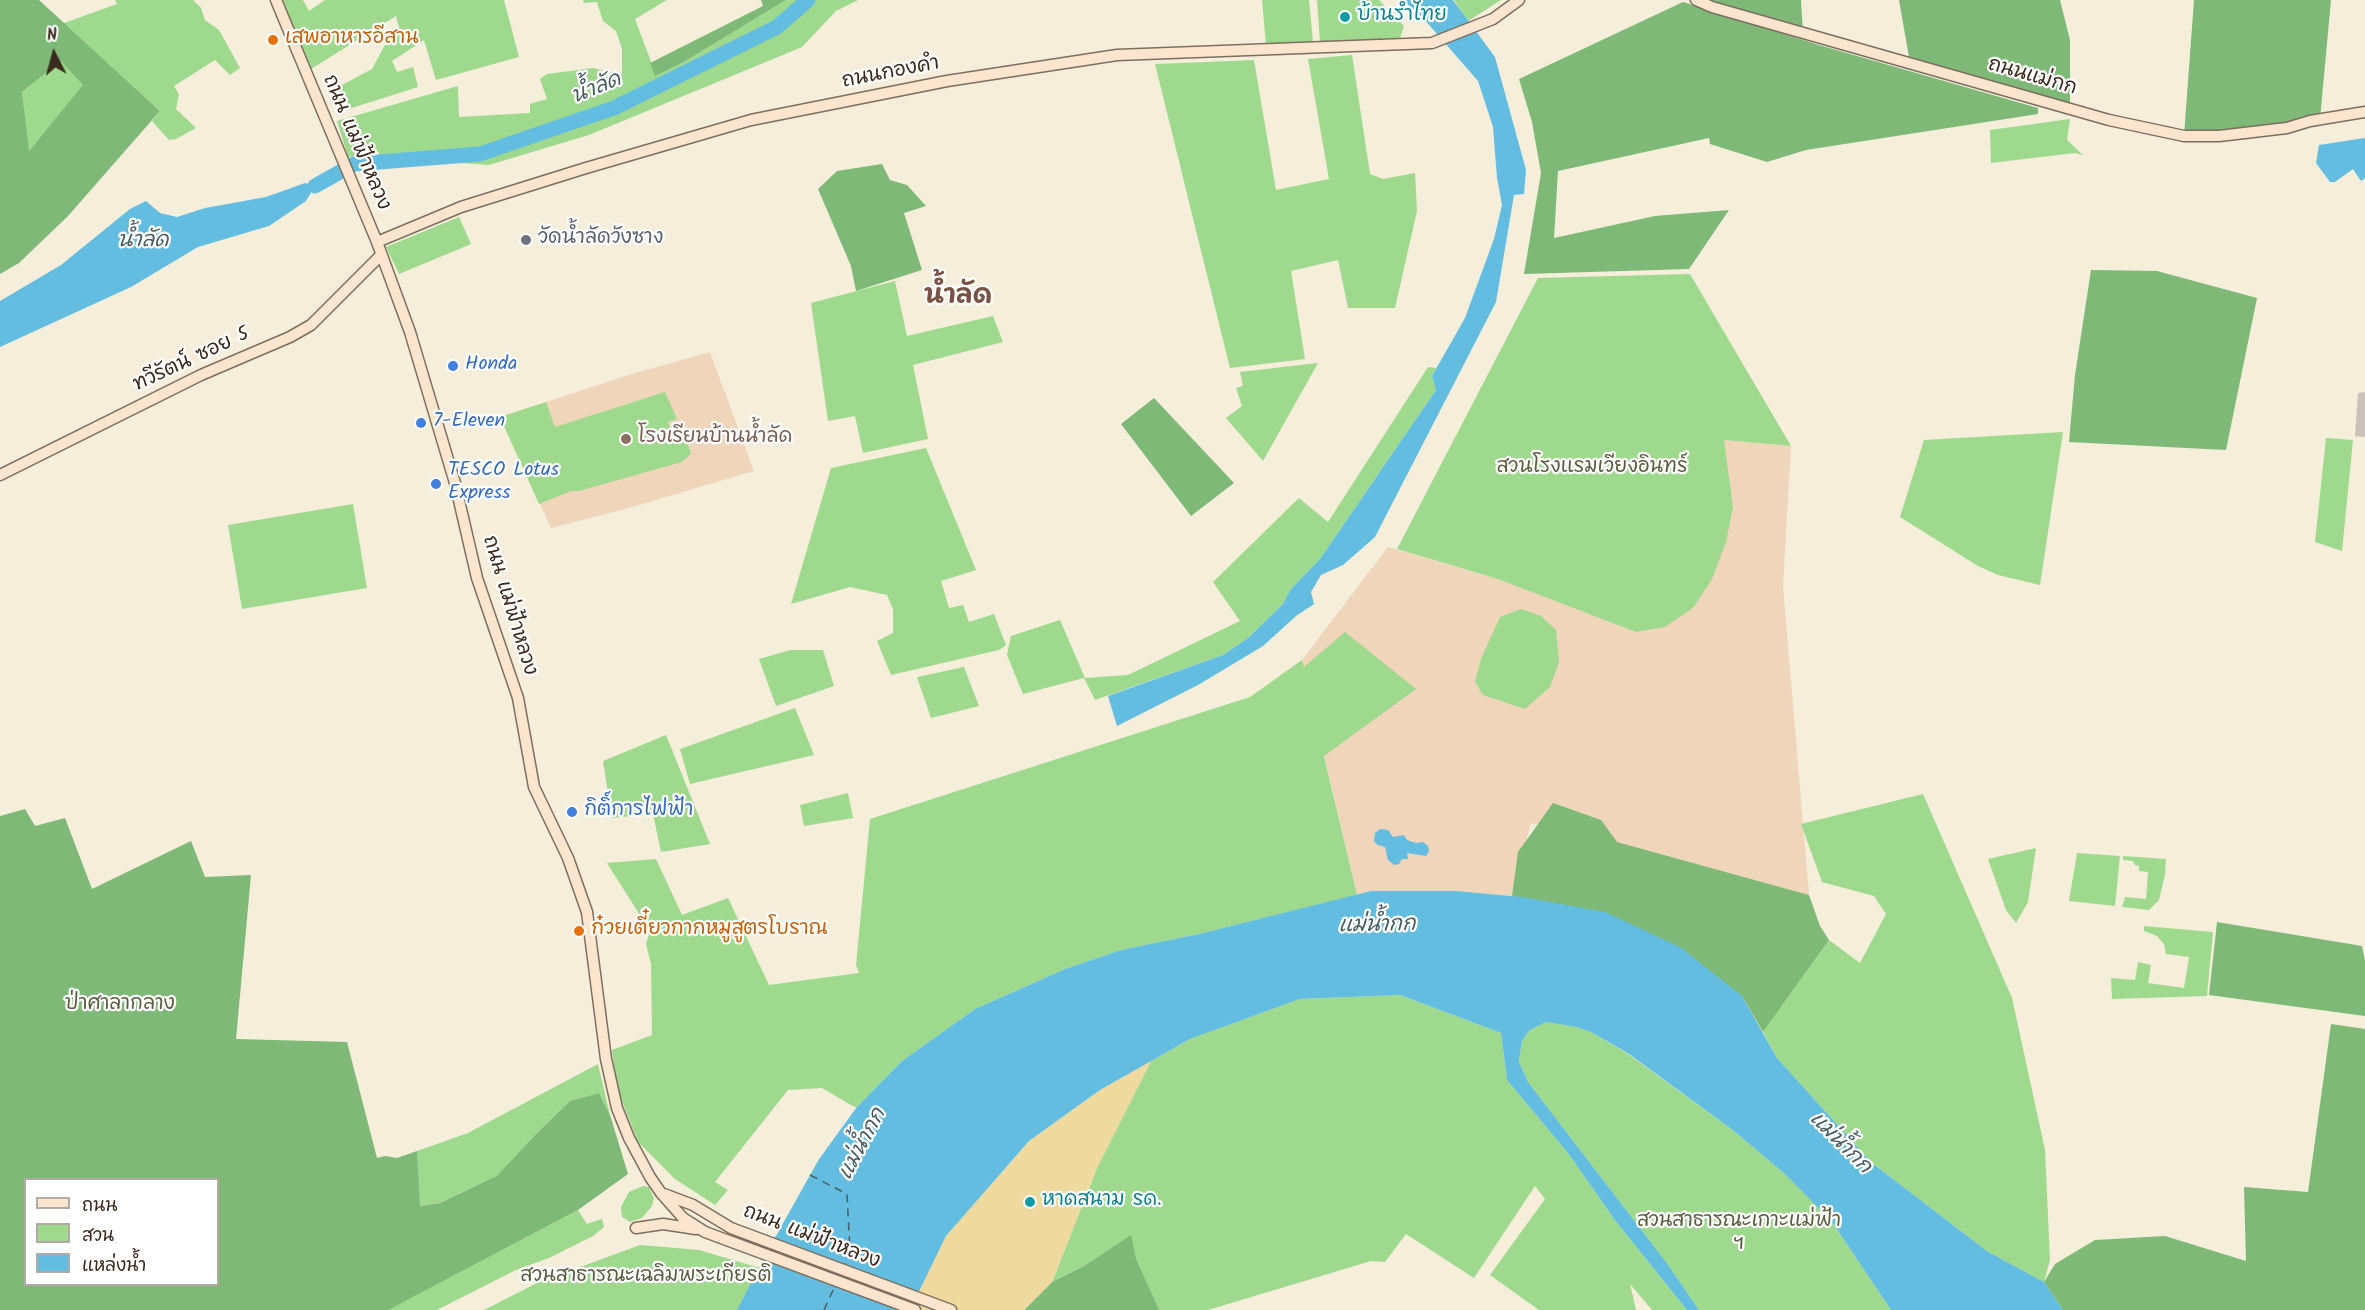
<!DOCTYPE html>
<meta charset="utf-8">
<style>
body{margin:0}
#map{position:relative;width:2365px;height:1310px;overflow:hidden;background:#f4eedb;font-family:Kalam,"Playpen Sans Thai",sans-serif}
canvas{display:block}
.legend{position:absolute;left:24px;top:1178px;width:195px;height:108px;box-sizing:border-box;background:#fff;border:2px solid #b1aaa5;margin:0;padding:8px 10px;list-style:none;font-size:18px;color:#3b2a1e}
.legend li{display:flex;align-items:center;gap:12px;height:30px}
.legend b{width:30px;border:2px solid #b1aaa5}
.north{position:absolute;left:24px;top:24px;width:60px;height:60px;-webkit-text-stroke:4px #fff;paint-order:stroke;rotate:354deg;font-size:16px;font-weight:700;line-height:24px;text-align:center;color:#3b2a1e}
.north::after{content:'';display:block;margin:auto;width:21px;height:27px;background:#3b2a1e;clip-path:polygon(50% 0,100% 100%,50% 72%,0 100%)}
</style>
<div id="map">
<canvas width="2365" height="1310"></canvas>
<ul class="legend">
<li><b style="height:8px;background:#fce5cf"></b>ถนน</li>
<li><b style="height:16px;background:#9ed98d"></b>สวน</li>
<li><b style="height:16px;background:#63bde1"></b>แหล่งน้ำ</li>
</ul>
<div class="north">N</div>
</div>
<script>
const ctx = document.querySelector('canvas').getContext('2d');
ctx.lineJoin = 'round';
function paint(path, color) {
  ctx.fillStyle = color;
  ctx.fill(path, 'evenodd');
}
function poly(rows) {
  const path = new Path2D();
  for (const r of rows) {
    path.moveTo(r[0], r[1]);
    for (let i = 2; i < r.length; i += 2) path.lineTo(r[i], r[i + 1]);
  }
  return path;
}
function strokePath(path, color, width, dash) {
  ctx.strokeStyle = color;
  ctx.lineWidth = width;
  ctx.lineCap = dash ? 'butt' : 'round';
  ctx.setLineDash(dash || []);
  ctx.stroke(path);
}
function write(font, color, halo, rows, align = 'center') {
  ctx.font = font + ' Kalam,"Playpen Sans Thai",sans-serif';
  ctx.lineWidth = 4.5;
  ctx.setLineDash([]);
  ctx.textBaseline = 'middle';
  ctx.strokeStyle = halo;
  ctx.fillStyle = color;
  for (const [text, x, y, turn = 0] of rows) {
    ctx.save();
    ctx.translate(x, y);
    ctx.rotate((+turn || 0) * Math.PI / 180);
    ctx.textAlign = isNaN(turn) ? turn : align;
    if (halo) ctx.strokeText(text, 0, 0);
    ctx.fillText(text, 0, 0);
    ctx.restore();
  }
}
const built = poly([
 [710,352,754,471,622,510,551,528,500,417,635,373],
 [1724,440,1791,446,1783,586,1809,895,1617,842,1531,823,1512,896,1456,891,1371,891,1357,895,1302,660,1388,547,1498,579]
]);
const industrial = poly([
 [2365,392,2365,437,2355,436,2358,393]
]);
const green = poly([
 [115,0,193,0,201,8,205,20,219,30,240,68,230,75,215,60,174,86,179,94,176,109,196,128,176,139,169,140,152,121,160,111,64,23,117,4],
 [281,0,303,0,309,11,325,0,504,0,519,57,436,80,424,40,392,61,397,72,413,67,418,87,339,112,329,92,372,69,385,45,400,32,396,16,311,69],
 [583,0,667,0,635,19,656,75,684,62,786,0,858,0,836,11,802,47,589,135,489,165,434,161,380,167,379,152,348,157,337,121,458,86,459,117,530,113,530,104,547,99,540,79,547,74,593,68,622,75,622,49,616,31,603,21,597,2,584,3],
 [1262,0,1309,0,1313,42,1266,45],
 [1317,0,1379,0,1404,26,1400,38,1320,42],
 [1454,0,1501,0,1468,21],
 [1352,55,1370,174,1383,179,1415,173,1417,211,1395,308,1348,308,1338,260,1291,271,1305,359,1230,368,1155,64,1254,60,1276,190,1329,179,1308,59],
 [62,60,84,85,28,152,22,92],
 [2070,119,2067,140,2083,155,2075,153,1991,163,1990,130],
 [459,217,471,244,399,274,386,247],
 [1690,274,1791,446,1724,440,1733,507,1726,542,1712,579,1694,607,1665,627,1636,632,1498,579,1397,549,1538,278],
 [895,281,907,336,993,316,1003,342,913,365,928,439,863,453,855,416,828,421,811,303],
 [1318,363,1263,461,1226,418,1242,406,1236,388,1243,386,1240,372],
 [1428,367,1436,368,1432,376,1436,390,1320,559,1291,589,1282,605,1248,638,1223,655,1095,700,1084,678,1023,694,1007,655,1011,636,1060,620,1085,678,1128,675,1240,621,1213,582,1299,498,1328,522],
 [665,392,677,419,668,422,674,439,685,436,691,454,682,462,579,491,571,491,539,504,500,417,546,402,555,427],
 [2063,432,2040,585,1998,575,1978,566,1900,517,1924,440],
 [2326,438,2353,440,2342,551,2315,542],
 [926,448,976,570,941,581,949,608,963,605,969,622,994,614,1006,645,999,650,891,675,877,641,893,633,893,609,887,595,850,587,791,604,831,468],
 [353,504,367,588,242,609,228,525],
 [1521,609,1541,616,1556,630,1559,662,1550,687,1525,709,1483,695,1475,682,1481,659,1500,617],
 [1345,632,1416,689,1324,756,1357,895,1199,934,1121,950,1065,969,975,1009,902,1061,856,1108,822,1088,788,1090,715,1182,728,1190,715,1205,675,1179,638,1142,616,1086,612,1050,652,1035,651,964,646,944,650,931,607,863,656,859,682,915,728,898,769,985,859,973,856,965,870,819,1250,697,1302,660,1304,667],
 [791,650,823,650,834,686,776,706,759,659],
 [964,667,979,706,931,718,917,677],
 [795,708,814,755,690,784,680,749],
 [666,735,710,844,661,852,653,814,612,818,603,761],
 [848,793,853,818,804,826,800,805],
 [1923,794,2012,998,2045,1150,2050,1260,2044,1282,1987,1251,1872,1163,1777,1058,1763,1032,1829,940,1860,963,1886,914,1874,896,1822,882,1801,824],
 [2036,848,2028,902,2016,923,2006,910,1988,859],
 [2077,853,2120,856,2115,906,2069,901],
 [2123,856,2166,859,2165,875,2159,900,2149,910,2122,907,2125,897,2146,899,2148,872,2139,871,2139,866,2135,865,2133,861,2123,860],
 [2144,926,2213,932,2207,996,2112,999,2111,978,2135,980,2138,962,2151,965,2148,983,2184,988,2189,957,2166,954,2164,944,2157,936,2144,931],
 [1400,995,1501,1033,1507,1080,1568,1153,1614,1219,1687,1310,1652,1310,1630,1284,1636,1310,1539,1310,1490,1275,1545,1199,1535,1186,1474,1278,1406,1234,1385,1262,1371,1261,1208,1310,1159,1310,1150,1293,1086,1265,1052,1282,1097,1168,1151,1061,1190,1039,1300,999],
 [1546,1022,1576,1027,1591,1032,1628,1054,1734,1131,1786,1175,1832,1222,1891,1310,1699,1310,1666,1262,1528,1082,1519,1062,1522,1041,1530,1030],
 [598,1064,610,1115,599,1093,570,1101,537,1133,498,1176,440,1203,419,1206,417,1151,468,1133],
 [643,1186,649,1187,651,1192,654,1198,652,1206,642,1218,630,1222,622,1217,621,1207,629,1192],
 [578,1210,587,1224,602,1219,604,1227,593,1236,549,1258,516,1270,437,1310,387,1310],
 [640,1245,699,1250,760,1268,737,1310,484,1310,537,1283]
]);
const forest = poly([
 [0,0,39,0,160,111,68,216,19,263,0,274],
 [61,61,83,85,29,151,22,92],
 [761,0,786,0,684,62,655,76,650,63,763,6],
 [1701,0,1801,0,1803,33],
 [1899,0,2060,0,2070,40,2070,107,1910,63],
 [2194,0,2331,0,2320,119,2184,136],
 [1683,2,1819,45,2038,108,2038,114,1806,150,1767,162,1710,144,1709,138,1558,171,1554,238,1655,216,1729,210,1689,269,1524,274,1541,173,1532,122,1519,79],
 [882,164,890,180,907,185,926,206,904,213,922,270,856,291,851,266,818,189,837,171],
 [2091,270,2157,271,2257,298,2226,450,2069,442,2075,375],
 [1154,398,1234,483,1191,516,1121,424],
 [1553,803,1601,820,1617,842,1809,895,1820,926,1829,940,1763,1032,1742,996,1512,896,1518,852],
 [25,809,35,826,65,818,92,889,191,841,205,877,251,875,236,1039,347,1042,377,1158,385,1156,397,1158,417,1151,420,1206,440,1203,497,1176,537,1133,570,1101,599,1093,610,1115,628,1174,578,1210,388,1310,0,1310,0,816],
 [26,1180,218,1180,218,1284,26,1284],
 [2217,922,2362,946,2365,961,2365,1016,2209,995],
 [2331,1024,2365,1029,2365,1310,2063,1310,2044,1282,2055,1264,2095,1240,2165,1236,2246,1261,2244,1187,2308,1192],
 [1131,1235,1136,1259,1159,1310,1024,1310,1052,1282,1086,1265]
]);
const sand = poly([
 [1151,1061,1097,1168,1052,1282,1024,1310,910,1310,946,1236,1029,1141,1100,1090]
]);
const water = poly([
 [1403,0,1453,0,1495,57,1526,170,1524,194,1514,195,1496,302,1375,537,1343,565,1321,575,1311,592,1314,604,1296,616,1263,646,1198,685,1117,726,1108,696,1223,655,1248,638,1282,605,1291,589,1320,559,1436,390,1432,376,1465,318,1494,239,1502,205,1497,178,1493,127,1478,81,1423,18],
 [2365,138,2365,178,2361,181,2353,169,2335,182,2330,182,2316,163,2319,145],
 [305,183,315,186,306,201,269,226,198,247,131,287,0,347,0,301,61,265,130,209,146,201,160,213,177,217,205,208,266,197],
 [1380,829,1388,830,1393,837,1404,835,1407,840,1416,843,1423,842,1428,846,1429,851,1426,856,1407,853,1408,859,1402,859,1399,864,1394,865,1388,860,1385,847,1378,845,1374,841,1375,833],
 [1371,891,1456,891,1522,897,1605,912,1680,947,1742,996,1777,1058,1872,1163,1987,1251,2044,1282,2063,1310,1891,1310,1832,1222,1786,1175,1734,1131,1629,1054,1591,1032,1576,1027,1546,1022,1530,1030,1522,1041,1519,1062,1528,1082,1666,1262,1699,1310,1687,1310,1614,1219,1568,1153,1507,1080,1501,1033,1400,995,1300,999,1190,1039,1100,1090,1029,1141,946,1236,910,1310,737,1310,789,1210,819,1159,856,1108,902,1061,975,1009,1065,969,1121,950,1199,934]
]);
const pier = poly([
 [854,1106,856,1108,819,1159,776,1236,773,1235,817,1158]
]);
const river = poly([
 [315,186,354,164,480,154,614,108,777,27,808,0]
]);
const ferry = poly([
 [810,1175,847,1194,850,1253,844,1266],
 [824,1310,835,1286]
]);
const secondary = poly([
 [276,0,377,242,410,332,455,483,477,578,518,698,534,787,568,858,587,912,606,1059,617,1108,629,1138,650,1177,661,1193,683,1218,705,1232,915,1310],
 [1696,0,1712,7,2109,120,2184,136,2219,136,2287,128,2310,121,2365,112],
 [377,242,461,207,586,168,751,120,947,81,1117,55,1432,43,1493,19,1519,0],
 [0,475,201,375,290,337,311,325,381,255],
 [664,1194,693,1205,731,1228,951,1310],
 [636,1228,663,1224,696,1229]
]);
const markers = [
 [1345,17,6,"#0f9aa8"],
 [273,40,6,"#e8710a"],
 [526,240,6,"#6b7280"],
 [453,366,6,"#3f7fe0"],
 [421,423,6,"#3f7fe0"],
 [626,439,6,"#8d6e63"],
 [436,484,6,"#3f7fe0"],
 [572,812,6,"#3f7fe0"],
 [579,931,6,"#e8710a"],
 [1030,1202,6,"#0f9aa8"]
];
const cultureNames = [
 ["บ้านรำไทย",1357,17],
 ["หาดสนาม รด.",1042,1202]
];
const foodNames = [
 ["เสพอาหารอีสาน",285,40],
 ["ก๋วยเตี๋ยวกากหมูสูตรโบราณ",591,931]
];
const streetNames = [
 ["ถนนกองคำ",891,74,-11],
 ["ถนนแม่กก",2032,78,16],
 ["ถนน แม่ฟ้าหลวง",355,143,67],
 ["ทวีรัตน์ ซอย 5",192,361,-25],
 ["ถนน แม่ฟ้าหลวง",508,606,73],
 ["ถนน แม่ฟ้าหลวง",811,1238,21]
];
const worshipNames = [
 ["วัดน้ำลัดวังซาง",538,240]
];
const shopNames = [
 ["Honda",465,366],
 ["7-Eleven",433,423],
 ["TESCO Lotus",448,472],
 ["Express",448,495],
 ["กิติ์การไฟฟ้า",584,812]
];
const educationNames = [
 ["โรงเรียนบ้านน้ำลัด",638,439]
];
const parkNames = [
 ["สวนโรงแรมเวียงอินทร์",1592,469],
 ["ป่าศาลากลาง",120,1006],
 ["สวนสาธารณะเกาะแม่ฟ้า",1739,1223],
 ["ฯ",1739,1246],
 ["สวนสาธารณะเฉลิมพระเกียรติ",646,1278]
];
const waterNames = [
 ["น้ำลัด",597,90,-22],
 ["น้ำลัด",143,242],
 ["แม่น้ำกก",1377,927,-1],
 ["แม่น้ำกก",1839,1144,45],
 ["แม่น้ำกก",864,1145,-62]
];
const districtNames = [
 ["น้ำลัด",958,299]
];
paint(built, '#efd6bb');
paint(industrial, '#cdc2b9');
paint(green, '#9ed98d');
paint(forest, '#7eb978');
paint(sand, '#eeda9e');
paint(water, '#63bde1');
paint(pier, '#f4eedb');
strokePath(river, '#63bde1', 15);
strokePath(ferry, '#495d62', 1.5, [8, 6]);
strokePath(secondary, '#7c6f60', 13);
strokePath(secondary, '#fce5cf', 10);
for (const [x, y, r, color] of markers) {
  const dot = new Path2D();
  dot.arc(x, y, r, 0, 2 * Math.PI);
  ctx.fillStyle = color;
  ctx.fill(dot);
  strokePath(dot, '#fff', 2);
}
write('20px', '#0d838f', '#fff', cultureNames, 'left');
write('20px', '#c56008', '#fff', foodNames, 'left');
write('20px', '#3b2a1e', '#fff', streetNames);
write('20px', '#5b616d', '#fff', worshipNames, 'left');
write('20px', '#366cbe', '#fff', shopNames, 'left');
write('20px', '#785e54', '#fff', educationNames, 'left');
write('20px', '#595f3f', '#fff', parkNames);
write('italic 21px', '#495d62', '#fff', waterNames);
write('bold 26px', '#785346', '#fff', districtNames);
</script>
